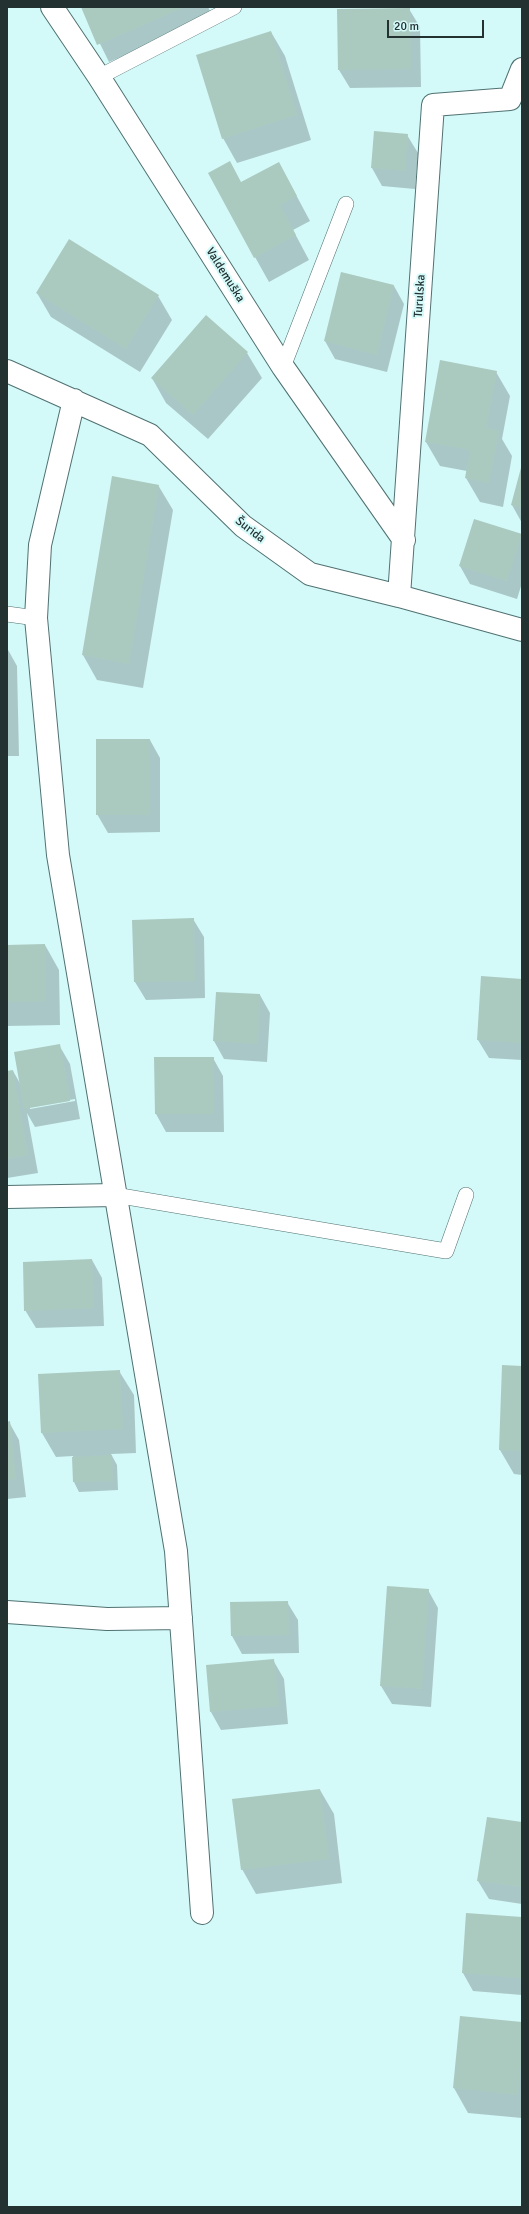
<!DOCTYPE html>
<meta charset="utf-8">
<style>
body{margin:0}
#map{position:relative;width:529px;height:2214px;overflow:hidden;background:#d4f9f9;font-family:Signika,sans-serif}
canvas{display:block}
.frame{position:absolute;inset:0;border:8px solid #233131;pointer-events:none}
.scale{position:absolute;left:387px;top:20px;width:97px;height:18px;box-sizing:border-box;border:2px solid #233131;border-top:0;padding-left:5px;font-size:12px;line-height:14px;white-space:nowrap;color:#233131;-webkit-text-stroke:3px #d4f9f9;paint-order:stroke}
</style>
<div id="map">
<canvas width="529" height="2214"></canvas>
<div class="frame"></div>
<div class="scale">20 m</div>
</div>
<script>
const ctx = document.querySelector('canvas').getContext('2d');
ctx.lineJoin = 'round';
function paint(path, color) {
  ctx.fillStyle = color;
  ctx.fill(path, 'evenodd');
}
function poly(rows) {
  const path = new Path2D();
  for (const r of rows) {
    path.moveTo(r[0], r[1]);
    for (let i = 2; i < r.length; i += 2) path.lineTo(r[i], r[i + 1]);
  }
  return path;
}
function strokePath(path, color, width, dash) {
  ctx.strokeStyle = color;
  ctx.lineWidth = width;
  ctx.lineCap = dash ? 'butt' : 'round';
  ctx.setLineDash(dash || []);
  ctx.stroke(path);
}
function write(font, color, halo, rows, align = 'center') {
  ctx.font = font + ' Signika,sans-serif';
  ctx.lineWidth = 4;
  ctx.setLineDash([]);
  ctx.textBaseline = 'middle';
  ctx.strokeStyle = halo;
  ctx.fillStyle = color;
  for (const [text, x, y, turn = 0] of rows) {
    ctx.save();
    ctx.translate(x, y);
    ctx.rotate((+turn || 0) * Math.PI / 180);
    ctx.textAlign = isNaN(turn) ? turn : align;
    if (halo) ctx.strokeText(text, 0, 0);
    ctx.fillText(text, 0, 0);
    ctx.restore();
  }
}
const shadow = poly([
 [82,7,208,7,213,17,109,62],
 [409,9,420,27,421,87,350,88,339,70],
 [271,32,285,56,311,140,237,163,223,138],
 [407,135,418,153,415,189,382,186,372,168],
 [279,163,310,221,293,230,309,260,269,282,255,257,241,183],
 [342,273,394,286,404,304,387,372,335,359,325,341],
 [37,293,158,296,172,320,140,372,51,317],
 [207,317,247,353,262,378,208,439,166,403,152,378],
 [496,372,510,396,502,439,512,456,503,507,480,502,466,478,467,471,440,466,426,442],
 [522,466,522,523,512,505],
 [113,478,158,485,173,510,143,688,97,680,83,655],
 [521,535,522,583,517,599,470,584,460,566],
 [7,648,17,666,19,756,7,756],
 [150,740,160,758,160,832,108,833,97,814],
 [193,919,204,937,205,998,146,1000,135,982,133,921],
 [45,945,59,970,60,1025,7,1026,7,946],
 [522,980,522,1060,489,1058,478,1040],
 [217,993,260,995,270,1013,267,1062,224,1059,214,1041],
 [59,1045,70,1064,80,1119,35,1127,27,1113,38,1173,7,1178,7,1072,13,1071,21,1085],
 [75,1099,75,1101,30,1109,30,1107],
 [155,1058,213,1058,223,1076,224,1132,166,1132,156,1114],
 [92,1260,102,1278,104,1326,36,1328,25,1310],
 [522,1367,522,1475,514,1474,500,1450],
 [119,1371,134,1395,136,1453,111,1454,117,1465,118,1490,79,1492,74,1482,73,1456,56,1457,42,1433],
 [9,1422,19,1440,26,1497,7,1499,7,1423],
 [428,1590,438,1608,431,1707,392,1704,381,1686],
 [287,1602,298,1620,299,1653,242,1654,232,1636],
 [273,1660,284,1679,288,1724,221,1730,211,1712],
 [320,1790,334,1814,342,1883,256,1894,242,1869],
 [522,1823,522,1904,489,1899,478,1881],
 [467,1914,522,1918,522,1995,473,1991,463,1973],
 [522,2023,522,2118,468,2113,454,2088]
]);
const building = poly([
 [81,7,184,7,97,45],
 [410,8,411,69,338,70,337,9],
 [271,31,297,115,222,139,196,55],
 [374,131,408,134,405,171,371,168],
 [230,161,241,182,279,162,297,196,280,205,296,235,254,258,208,173],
 [69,239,159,295,126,349,36,293],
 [341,272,394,285,377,355,324,341],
 [206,315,248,352,193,415,151,378],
 [440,360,497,371,486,428,499,431,489,483,465,478,470,450,425,442],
 [522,464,522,508,511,505],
 [112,476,159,485,129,664,82,655],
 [474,519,522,534,507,581,459,566],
 [96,739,150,739,150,815,96,815],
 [194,918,195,981,134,982,132,920],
 [45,944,46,1001,7,1002,7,945],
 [481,976,522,979,522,1043,477,1040],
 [216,992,260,994,258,1044,213,1041],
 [60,1044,70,1101,24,1109,14,1052],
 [154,1057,214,1057,214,1114,155,1114],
 [13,1070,28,1155,7,1159,7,1071],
 [92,1259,94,1308,24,1311,23,1262],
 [502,1365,522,1366,522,1451,499,1450],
 [120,1370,123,1429,41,1433,38,1374],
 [10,1421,16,1479,7,1480,7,1422],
 [112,1455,113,1481,73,1482,72,1457],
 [387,1586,429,1589,422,1689,380,1686],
 [288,1601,289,1635,231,1636,230,1602],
 [274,1659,279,1706,210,1712,206,1665],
 [320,1789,329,1859,241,1870,232,1799],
 [487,1817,522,1822,522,1887,477,1881],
 [466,1913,522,1917,522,1978,462,1973],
 [460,2016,522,2022,522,2051,518,2095,453,2088]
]);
const service = poly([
 [99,77,234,7],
 [283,367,346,204],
 [7,614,36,618],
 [115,1195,446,1251,466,1195]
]);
const minor = poly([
 [52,7,99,77,283,367,404,540],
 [7,371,150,435,243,526,310,574,399,596,522,630],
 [74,400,40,545,36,618,58,855,176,1551,202,1913],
 [399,596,433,105,510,99,522,69],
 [7,1197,115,1195],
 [7,1612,107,1619,181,1618]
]);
const streetNames = [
 ["Valdemuška",225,275,58],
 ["Turulska",420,296,-86],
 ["Šurida",250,530,38]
];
paint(shadow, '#0003');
paint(building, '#aacabf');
strokePath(service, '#507171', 16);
strokePath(minor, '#507171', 24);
strokePath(service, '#fff', 15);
strokePath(minor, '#fff', 22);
write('12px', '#233131', '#d4f9f9', streetNames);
</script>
